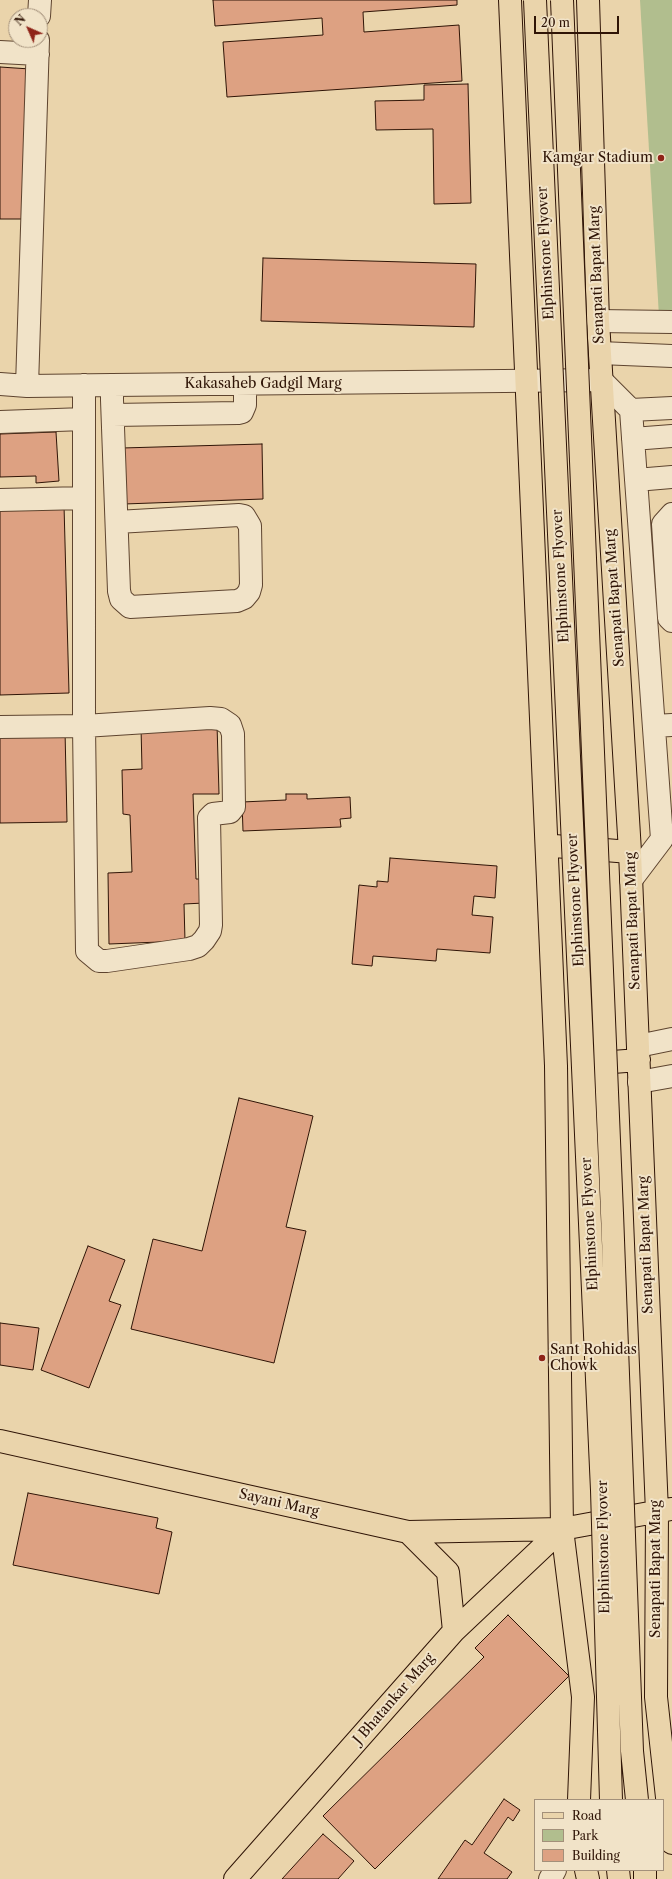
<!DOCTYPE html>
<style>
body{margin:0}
#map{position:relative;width:672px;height:1879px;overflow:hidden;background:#ead4ab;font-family:"Libre Caslon Text",serif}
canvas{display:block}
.legend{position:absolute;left:534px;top:1799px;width:130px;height:72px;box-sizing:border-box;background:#f1e3c8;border:1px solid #a3907a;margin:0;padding:5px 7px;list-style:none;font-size:12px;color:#2f1406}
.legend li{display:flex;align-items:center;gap:8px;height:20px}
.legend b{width:20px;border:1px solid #a3907a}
.north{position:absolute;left:8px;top:8px;width:40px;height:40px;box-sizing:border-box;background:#f1e3c8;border:1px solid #a3907a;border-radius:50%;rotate:315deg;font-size:11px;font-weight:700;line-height:16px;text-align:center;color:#2f1406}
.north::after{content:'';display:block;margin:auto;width:14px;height:18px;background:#8f2418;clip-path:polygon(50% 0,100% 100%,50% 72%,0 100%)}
.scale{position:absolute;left:534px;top:16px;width:85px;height:18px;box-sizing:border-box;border:2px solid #2f1406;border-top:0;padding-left:5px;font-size:12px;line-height:14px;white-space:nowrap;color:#2f1406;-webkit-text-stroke:3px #f1e3c8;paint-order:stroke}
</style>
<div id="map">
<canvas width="672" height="1879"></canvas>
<ul class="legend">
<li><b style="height:5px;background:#ead4ab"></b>Road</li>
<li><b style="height:11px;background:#b1be8e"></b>Park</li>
<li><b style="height:11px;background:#dda182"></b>Building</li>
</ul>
<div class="north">N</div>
<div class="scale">20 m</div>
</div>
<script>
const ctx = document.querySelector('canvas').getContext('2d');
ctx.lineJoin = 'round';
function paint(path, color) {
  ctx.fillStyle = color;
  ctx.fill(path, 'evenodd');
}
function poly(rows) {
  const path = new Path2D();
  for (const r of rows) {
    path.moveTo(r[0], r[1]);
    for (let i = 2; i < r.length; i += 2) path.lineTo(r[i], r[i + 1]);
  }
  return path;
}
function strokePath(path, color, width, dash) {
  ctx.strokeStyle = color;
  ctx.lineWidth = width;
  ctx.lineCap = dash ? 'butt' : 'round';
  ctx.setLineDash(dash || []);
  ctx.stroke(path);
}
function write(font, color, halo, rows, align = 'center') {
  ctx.font = font + ' "Libre Caslon Text",serif';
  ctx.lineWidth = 4;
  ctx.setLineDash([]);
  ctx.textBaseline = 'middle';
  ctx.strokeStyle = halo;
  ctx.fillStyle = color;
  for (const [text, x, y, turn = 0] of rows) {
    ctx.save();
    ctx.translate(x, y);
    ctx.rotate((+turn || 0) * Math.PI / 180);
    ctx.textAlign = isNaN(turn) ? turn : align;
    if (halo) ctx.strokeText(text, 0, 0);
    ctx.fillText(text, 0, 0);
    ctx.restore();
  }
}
const green = poly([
 [640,0,672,0,672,316,659,316]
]);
const building = poly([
 [213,0,457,0,457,5,363,12,364,32,459,25,462,81,227,97,223,42,323,35,322,18,215,26,213,0],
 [0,67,30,69,24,219,0,219,0,67],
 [468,84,471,203,434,204,433,129,376,130,375,101,424,100,424,85,468,84],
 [263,258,476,264,474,327,261,321,263,258],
 [56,432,59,481,36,483,36,476,0,477,0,434,56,432],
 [262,444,263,499,124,504,122,448,262,444],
 [64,505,69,693,0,695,0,507,64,505],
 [217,724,219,794,193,794,196,879,203,879,204,903,184,904,185,941,109,944,108,873,132,872,130,815,123,814,122,770,142,769,141,727,217,724],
 [65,730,67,822,0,823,0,732,65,730],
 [286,794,307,794,307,799,350,797,351,818,340,819,341,827,243,831,242,802,286,800,286,794],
 [390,858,497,866,495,898,474,896,472,915,493,917,490,953,437,949,436,961,373,956,372,966,352,964,359,885,377,887,377,881,388,882,390,858],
 [239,1098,313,1116,286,1227,306,1231,274,1363,131,1329,153,1239,202,1251,239,1098],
 [88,1246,125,1260,109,1301,121,1305,89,1388,41,1370,88,1246],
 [0,1323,39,1328,33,1370,0,1365,0,1323],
 [28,1493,158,1518,156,1528,172,1532,159,1594,13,1565,28,1493],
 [508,1615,569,1676,375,1869,323,1816,484,1657,475,1648,508,1615],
 [504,1799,520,1810,513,1821,508,1817,484,1853,512,1872,507,1879,438,1879,465,1840,472,1845,504,1799],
 [323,1834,354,1861,338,1879,282,1879,323,1834]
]);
const minor = poly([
 [39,16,40,0],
 [0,52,38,54],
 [598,321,672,322],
 [600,353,672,356],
 [0,384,27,386,112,385,601,380,631,410,662,839,631,880],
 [112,385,112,400,119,591,121,599,130,607,237,601,244,598,249,592,251,585,250,526,244,516,239,515,117,522],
 [27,386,38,40],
 [631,410,672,408],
 [113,415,238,413,242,412,245,405,245,384],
 [0,422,84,419],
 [633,439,672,436],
 [636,480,672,477],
 [0,500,84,498],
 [672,514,663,524,669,618,672,621],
 [654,726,672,725],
 [0,727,84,726,210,718,221,719,230,725,233,734,234,807,230,812,213,814,209,818,211,925,210,931,204,940,198,946,189,949,107,961,99,961,87,951,84,726,84,385],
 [638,1046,672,1039],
 [639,1082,672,1076],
 [550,1879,555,1870]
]);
const major = poly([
 [510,0,556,1066,562,1529,583,1697,579,1800],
 [588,0,598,321,630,852,657,1512,656,1697,672,1843],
 [554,846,630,852],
 [586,1064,639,1060],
 [0,1441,408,1532,562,1529,671,1509],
 [408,1532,448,1572,454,1631],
 [586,1870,588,1879],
 [618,1870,619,1879],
 [645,1870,645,1879],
 [235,1879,454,1631,562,1529]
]);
const majorBridge = poly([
 [535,0,602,1490,611,1800],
 [562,0,612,1213,632,1751,637,1800]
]);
const markers = [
 [661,158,4,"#8f2418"],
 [542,1358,4,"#8f2418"]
];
const poiNames = [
 ["Kamgar Stadium",653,158],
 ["Sant Rohidas",550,1350,"left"],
 ["Chowk",550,1366,"left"]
];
const streetNames = [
 ["Elphinstone Flyover",546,253,-93],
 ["Senapati Bapat Marg",597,275,-92],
 ["Kakasaheb Gadgil Marg",263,384],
 ["Elphinstone Flyover",561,576,-93],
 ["Senapati Bapat Marg",615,598,-94],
 ["Elphinstone Flyover",576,900,-93],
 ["Senapati Bapat Marg",633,921,-92],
 ["Elphinstone Flyover",590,1224,-93],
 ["Senapati Bapat Marg",646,1245,-92],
 ["Sayani Marg",279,1503,13],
 ["Elphinstone Flyover",604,1547,-91],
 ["Senapati Bapat Marg",656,1569,-90],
 ["J Bhatankar Marg",394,1699,-49]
];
paint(green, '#b1be8e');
paint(building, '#dda182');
strokePath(building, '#2f1406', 1);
strokePath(minor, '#5e442f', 24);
strokePath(major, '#2f1406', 24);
strokePath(minor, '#f1e3c8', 22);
strokePath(major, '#ead4ab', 22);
strokePath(majorBridge, '#2f1406', 24, []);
strokePath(majorBridge, '#ead4ab', 22);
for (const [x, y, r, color] of markers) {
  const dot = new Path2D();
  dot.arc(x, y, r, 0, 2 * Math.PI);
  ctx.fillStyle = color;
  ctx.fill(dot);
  strokePath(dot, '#f1e3c8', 1.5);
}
write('14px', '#2f1406', '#f1e3c8', poiNames, 'right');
write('14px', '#2f1406', '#f1e3c8', streetNames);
</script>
